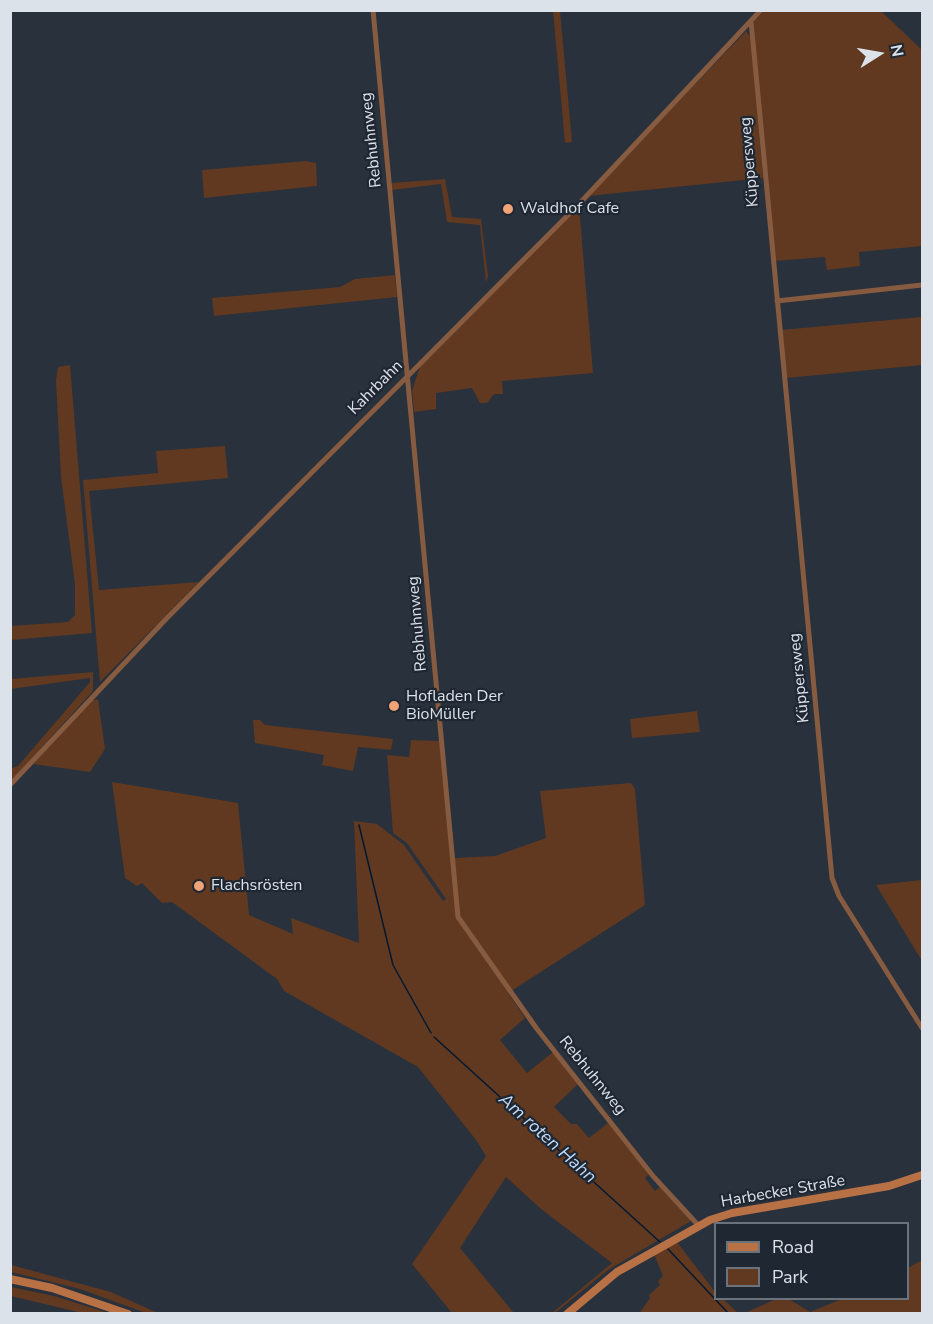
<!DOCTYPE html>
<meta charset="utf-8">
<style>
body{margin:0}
#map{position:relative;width:933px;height:1324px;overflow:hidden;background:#28313c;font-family:"Nunito Sans",sans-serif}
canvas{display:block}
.frame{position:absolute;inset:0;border:12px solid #dce2e9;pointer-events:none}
.legend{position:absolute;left:714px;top:1222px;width:195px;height:78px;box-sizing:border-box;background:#1e2732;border:2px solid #6a727b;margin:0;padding:8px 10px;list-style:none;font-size:18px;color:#dce2e9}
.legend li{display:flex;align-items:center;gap:12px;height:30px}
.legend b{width:30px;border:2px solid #6a727b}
.north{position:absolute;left:849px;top:24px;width:60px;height:60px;-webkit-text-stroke:4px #1e2732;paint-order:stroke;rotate:79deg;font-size:16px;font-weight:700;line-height:24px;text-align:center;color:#dce2e9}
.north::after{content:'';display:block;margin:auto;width:21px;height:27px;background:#dce2e9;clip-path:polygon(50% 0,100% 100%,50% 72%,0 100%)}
</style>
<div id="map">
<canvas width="933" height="1324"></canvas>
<div class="frame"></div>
<ul class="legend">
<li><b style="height:8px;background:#b87145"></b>Road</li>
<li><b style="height:16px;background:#603920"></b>Park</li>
</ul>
<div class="north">N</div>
</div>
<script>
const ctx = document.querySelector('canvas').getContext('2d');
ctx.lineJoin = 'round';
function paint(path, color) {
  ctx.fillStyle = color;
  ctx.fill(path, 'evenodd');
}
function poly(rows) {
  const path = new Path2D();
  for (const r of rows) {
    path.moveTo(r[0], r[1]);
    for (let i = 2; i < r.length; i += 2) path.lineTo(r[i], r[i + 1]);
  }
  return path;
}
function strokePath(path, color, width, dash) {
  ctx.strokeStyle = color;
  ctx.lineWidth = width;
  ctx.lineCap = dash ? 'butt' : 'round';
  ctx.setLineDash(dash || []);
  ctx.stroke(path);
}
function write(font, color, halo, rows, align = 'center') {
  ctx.font = font + ' "Nunito Sans",sans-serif';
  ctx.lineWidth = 4.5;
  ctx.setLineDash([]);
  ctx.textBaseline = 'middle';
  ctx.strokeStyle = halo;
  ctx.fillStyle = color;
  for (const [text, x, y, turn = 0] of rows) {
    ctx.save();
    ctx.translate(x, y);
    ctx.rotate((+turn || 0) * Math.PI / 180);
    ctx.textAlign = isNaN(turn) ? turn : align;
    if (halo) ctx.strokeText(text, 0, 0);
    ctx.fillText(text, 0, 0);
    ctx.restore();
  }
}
const green = poly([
 [553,11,560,11,572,142,565,143],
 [764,11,881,11,922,50,922,246,859,252,860,266,827,270,825,257,774,261,755,47,754,21],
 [746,31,751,38,763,178,588,196],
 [306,161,316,163,317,186,204,198,202,170],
 [445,179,452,217,481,219,488,276,486,282,480,225,447,222,441,184,392,190,391,183],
 [579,206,593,373,502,381,503,394,494,394,487,403,480,403,472,388,436,393,436,409,414,412,412,391,420,366],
 [395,275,397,297,214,316,212,298,340,287,355,279],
 [922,317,922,365,786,378,781,330],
 [70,365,92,633,11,640,11,626,68,622,75,615,75,584,61,477,56,380,58,367],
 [225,446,228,478,89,491,99,590,199,582,100,682,83,480,158,473,156,451],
 [93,672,93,691,11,781,12,768,18,766,90,682,90,678,11,689,11,679],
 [98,699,105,749,90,772,33,764,91,701],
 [697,711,700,732,632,738,630,719],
 [253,720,260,720,265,725,393,739,391,750,358,747,353,771,322,765,324,755,255,743],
 [411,740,439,741,455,858,495,856,546,838,540,791,631,783,635,789,645,905,508,993,525,1018,500,1040,527,1073,553,1052,578,1084,554,1107,571,1124,577,1124,589,1138,609,1122,649,1174,645,1178,655,1191,660,1187,691,1221,608,1270,555,1313,552,1313,612,1263,541,1209,506,1177,460,1248,514,1313,452,1313,412,1264,486,1156,476,1140,418,1067,284,991,277,979,172,902,162,903,142,883,137,886,125,878,112,782,238,803,249,915,293,934,291,918,359,943,354,821,377,824,404,845,443,901,446,899,407,843,393,833,387,755,409,757],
 [922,880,922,961,876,885],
 [674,1238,715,1292,716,1298,723,1299,738,1313,639,1314,650,1298,649,1295,660,1285,658,1281,663,1276,654,1254],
 [922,1260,922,1313,745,1313,776,1299,789,1299,810,1312,842,1299,908,1298,908,1268],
 [11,1265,111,1292,158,1313,146,1313,80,1289,11,1272],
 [11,1287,54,1296,108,1313,82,1313,11,1296]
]);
const stream = poly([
 [359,825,393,965,431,1033],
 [434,1037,660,1242],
 [668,1249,729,1314]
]);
const street = poly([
 [373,10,458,917,537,1029,653,1176,698,1225],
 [751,21,832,878,839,896,922,1028],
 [777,301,922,285],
 [10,785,166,619,579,204,761,10]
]);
const secondary = poly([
 [10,1279,52,1288,128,1314],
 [567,1314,617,1272,710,1220,732,1213,889,1186,922,1175]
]);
const markers = [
 [508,209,6,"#efa376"],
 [394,706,6,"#efa376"],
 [199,886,6,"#efa376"]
];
const streetNames = [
 ["Rebhuhnweg",372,140,-96],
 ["Küppersweg",750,162,-95],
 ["Kahrbahn",376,388,-45],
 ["Rebhuhnweg",418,624,-95],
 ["Küppersweg",800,678,-96],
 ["Rebhuhnweg",592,1076,51],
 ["Harbecker Straße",783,1192,-10]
];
const poiNames = [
 ["Waldhof Cafe",520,209],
 ["Hofladen Der",406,697],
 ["BioMüller",406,715],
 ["Flachsrösten",211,886]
];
const waterNames = [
 ["Am roten Hahn",547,1139,42]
];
paint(green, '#603920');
strokePath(stream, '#021832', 1.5);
strokePath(street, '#875b40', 5);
strokePath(secondary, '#b87145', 8);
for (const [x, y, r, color] of markers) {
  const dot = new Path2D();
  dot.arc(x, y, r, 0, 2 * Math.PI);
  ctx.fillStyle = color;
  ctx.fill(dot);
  strokePath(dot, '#1e2732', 2);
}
write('16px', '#dce2e9', '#1e2732', streetNames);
write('16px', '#dce2e9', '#1e2732', poiNames, 'left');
write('italic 18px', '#c4ddfd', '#1e2732', waterNames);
</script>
